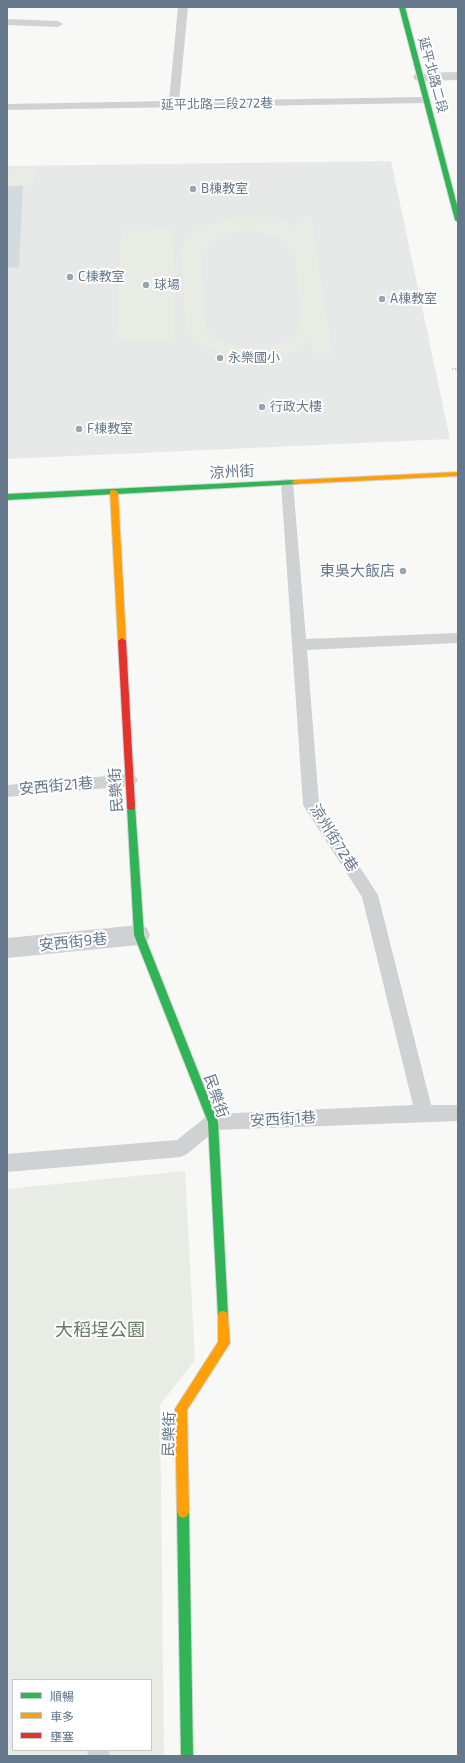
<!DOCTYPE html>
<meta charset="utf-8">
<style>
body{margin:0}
#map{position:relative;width:465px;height:1763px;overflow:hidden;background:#f8f8f7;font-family:"Exo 2","Noto Sans TC",sans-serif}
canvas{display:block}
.frame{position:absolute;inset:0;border:8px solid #65778a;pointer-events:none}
.legend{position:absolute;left:12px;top:1679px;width:140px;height:72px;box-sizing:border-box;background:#fff;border:1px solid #c1c9d0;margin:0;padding:5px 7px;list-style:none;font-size:12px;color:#65778a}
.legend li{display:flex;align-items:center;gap:8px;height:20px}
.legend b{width:20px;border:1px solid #c1c9d0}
</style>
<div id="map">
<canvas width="465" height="1763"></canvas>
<div class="frame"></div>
<ul class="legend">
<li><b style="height:5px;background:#30b455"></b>順暢</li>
<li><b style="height:5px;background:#ff9f0a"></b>車多</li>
<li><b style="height:5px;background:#e5322d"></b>壅塞</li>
</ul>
</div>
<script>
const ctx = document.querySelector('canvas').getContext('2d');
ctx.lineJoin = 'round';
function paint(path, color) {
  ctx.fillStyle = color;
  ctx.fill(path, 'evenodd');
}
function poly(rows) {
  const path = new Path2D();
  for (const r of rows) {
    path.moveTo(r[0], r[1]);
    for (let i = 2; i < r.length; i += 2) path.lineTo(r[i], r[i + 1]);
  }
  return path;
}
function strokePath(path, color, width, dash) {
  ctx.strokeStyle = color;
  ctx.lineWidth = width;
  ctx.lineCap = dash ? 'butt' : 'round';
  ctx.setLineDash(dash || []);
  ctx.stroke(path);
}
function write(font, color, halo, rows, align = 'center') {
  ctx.font = font + ' "Exo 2","Noto Sans TC",sans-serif';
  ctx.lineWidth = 4;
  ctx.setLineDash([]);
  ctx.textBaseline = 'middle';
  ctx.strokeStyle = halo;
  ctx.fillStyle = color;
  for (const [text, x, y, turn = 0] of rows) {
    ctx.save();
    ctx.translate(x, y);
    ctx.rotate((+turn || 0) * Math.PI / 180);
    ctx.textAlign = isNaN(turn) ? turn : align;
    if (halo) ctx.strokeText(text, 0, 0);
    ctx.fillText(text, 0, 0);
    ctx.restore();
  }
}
const built = poly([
 [391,161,450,439,7,459,7,166]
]);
const green = poly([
 [35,168,34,185,7,186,7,169],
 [311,216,333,357,314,359,311,340,299,349,287,355,264,359,244,359,225,355,195,342,186,332,181,251,186,238,202,227,237,217,267,217,280,219,288,221,297,229,296,217],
 [249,230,280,238,295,252,301,327,289,341,258,349,243,348,218,340,206,331,201,255,213,240,238,231],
 [173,229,175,339,117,341,121,230],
 [185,1171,195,1360,160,1405,164,1756,7,1756,7,1189],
 [13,1680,151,1680,151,1750,13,1750]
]);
const water = poly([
 [7,186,23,186,19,267,7,268]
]);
const path = poly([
 [452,369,458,369]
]);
const lane = poly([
 [178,7,188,7,179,101,426,97,431,100,426,103,7,110,7,104,169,101,178,7],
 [7,19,58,21,63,24,58,27,7,25,7,19],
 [287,479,292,480,293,483,306,639,458,633,458,643,307,650,319,804,378,895,431,1105,458,1105,458,1121,216,1130,187,1154,181,1157,7,1172,7,1154,177,1140,207,1116,213,1114,413,1105,362,897,303,805,281,483,282,480,287,479],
 [130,774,135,776,138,780,135,784,130,786,7,797,7,785,130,774],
 [87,1750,109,1750,110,1756,88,1756,87,1750]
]);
const street = poly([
 [458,72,458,80,420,81,415,80,413,77,415,74,420,73,458,72],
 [139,925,147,928,150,935,147,942,139,945,7,958,7,938,139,925]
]);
const fast = poly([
 [399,7,405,7,458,209,458,222,455,220,399,7],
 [295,480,298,480,298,484,7,500,7,494,295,480],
 [131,802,134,803,135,806,144,935,218,1122,228,1316,227,1320,223,1321,219,1320,218,1316,208,1122,134,935,127,806,128,803,131,802],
 [183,1506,187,1508,189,1512,193,1756,181,1756,177,1512,179,1508,183,1506]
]);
const slow = poly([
 [458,472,458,476,295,484,291,482,295,480,458,472],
 [111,490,114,490,118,492,126,641,122,644,118,641,110,492,111,490],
 [223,1311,227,1312,228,1316,230,1343,187,1410,189,1512,187,1516,183,1518,179,1516,177,1512,175,1409,218,1342,218,1316,219,1312,223,1311]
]);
const jam = poly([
 [122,638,126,641,135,806,134,809,131,810,128,809,127,806,118,641,122,638]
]);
const markers = [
 [193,189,4,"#98a4b0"],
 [70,277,4,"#98a4b0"],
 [146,285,4,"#98a4b0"],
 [382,299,4,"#98a4b0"],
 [220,358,4,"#98a4b0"],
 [262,407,4,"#98a4b0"],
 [79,429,4,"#98a4b0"],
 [403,571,4,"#98a4b0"]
];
const farStreetnames = [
 ["延平北路二段",433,75,75],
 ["延平北路二段272巷",217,104,-1]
];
const farPoinames = [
 ["B棟教室",201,189],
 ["C棟教室",78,277],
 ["球場",154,285],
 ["A棟教室",390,299],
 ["永樂國小",228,358],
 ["行政大樓",270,407],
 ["F棟教室",87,429]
];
const streetNames = [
 ["涼州街",232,472,-3],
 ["安西街21巷",56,786,-5],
 ["民樂街",116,790,-94],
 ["涼州街72巷",334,838,58],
 ["安西街9巷",73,942,-6],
 ["民樂街",216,1096,71],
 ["安西街1巷",283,1119,-3],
 ["民樂街",169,1434,-88]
];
const poiNames = [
 ["東吳大飯店",395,571]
];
const nearParknames = [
 ["大稻埕公園",100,1330]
];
paint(built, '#e7e8e8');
paint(green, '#e8ece5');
paint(water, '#d4dbdf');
strokePath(fast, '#d3d5d7', 2);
strokePath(slow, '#d3d5d7', 2);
strokePath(jam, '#d3d5d7', 2);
strokePath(path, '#cecfd0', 2, [1.5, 1.5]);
paint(lane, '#d0d1d2');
paint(street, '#d0d1d2');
paint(fast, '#30b455');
paint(slow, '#ff9f0a');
paint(jam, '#e5322d');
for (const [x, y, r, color] of markers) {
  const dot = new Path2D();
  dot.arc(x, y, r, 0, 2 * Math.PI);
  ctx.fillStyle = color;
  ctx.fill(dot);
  strokePath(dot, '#fff', 1.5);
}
write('13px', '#65778a', '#fff', farStreetnames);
write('13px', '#65778a', '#fff', farPoinames, 'left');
write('15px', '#65778a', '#fff', streetNames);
write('15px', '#65778a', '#fff', poiNames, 'right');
write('18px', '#657b61', '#fff', nearParknames);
</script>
